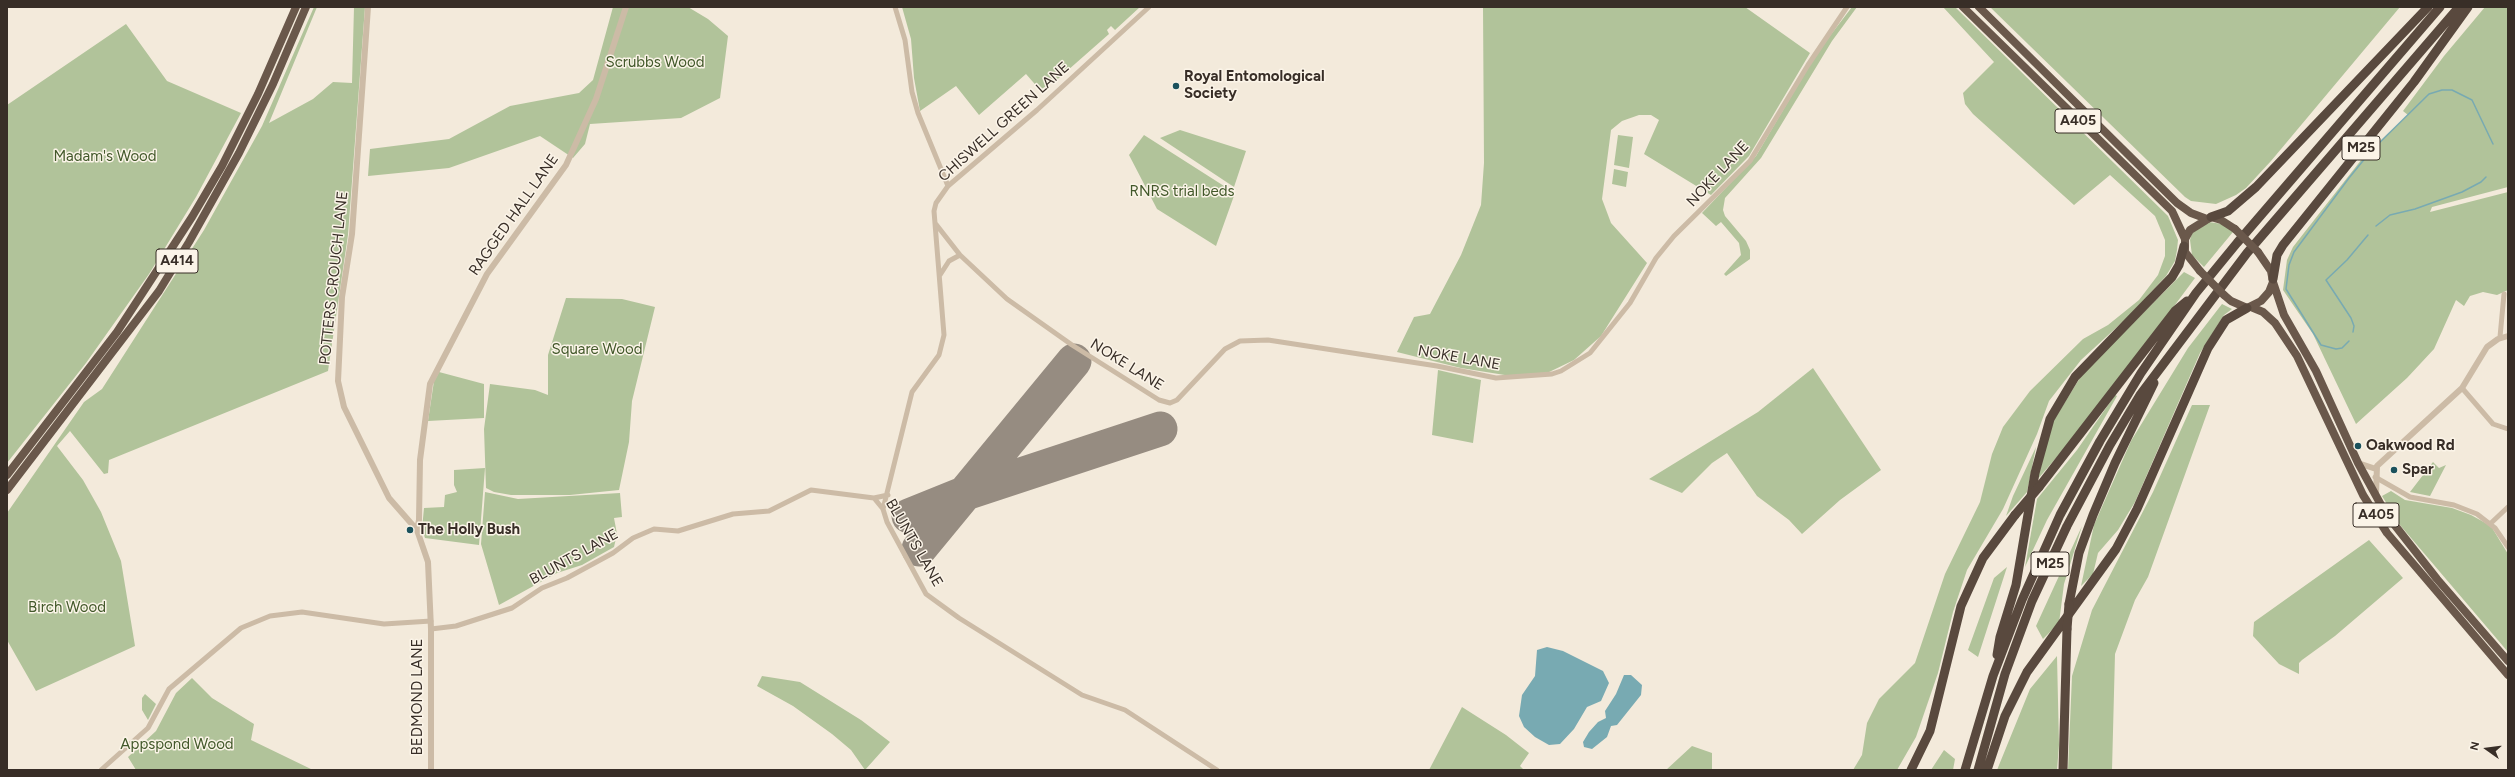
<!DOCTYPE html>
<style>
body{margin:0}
#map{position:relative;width:2515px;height:777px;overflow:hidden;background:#f3eadb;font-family:Figtree,sans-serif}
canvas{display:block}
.frame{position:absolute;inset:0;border:8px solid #382e27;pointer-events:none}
.north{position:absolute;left:2467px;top:729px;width:40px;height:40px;-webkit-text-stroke:3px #fbf4e8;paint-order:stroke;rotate:284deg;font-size:11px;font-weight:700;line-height:16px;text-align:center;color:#382e27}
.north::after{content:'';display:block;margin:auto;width:14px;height:18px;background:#382e27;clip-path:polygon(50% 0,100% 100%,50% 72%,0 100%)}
</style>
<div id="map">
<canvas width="2515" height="777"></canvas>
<div class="frame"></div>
<div class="north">N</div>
</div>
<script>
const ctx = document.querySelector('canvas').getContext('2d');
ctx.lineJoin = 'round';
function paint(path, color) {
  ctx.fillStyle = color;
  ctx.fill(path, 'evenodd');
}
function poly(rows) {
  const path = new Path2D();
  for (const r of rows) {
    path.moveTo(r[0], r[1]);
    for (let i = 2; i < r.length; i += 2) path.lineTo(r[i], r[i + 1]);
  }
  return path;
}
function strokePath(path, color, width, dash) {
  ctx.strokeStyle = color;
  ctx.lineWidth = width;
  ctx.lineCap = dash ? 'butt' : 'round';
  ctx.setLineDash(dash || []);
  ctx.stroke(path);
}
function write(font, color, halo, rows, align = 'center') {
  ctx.font = font + ' Figtree,sans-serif';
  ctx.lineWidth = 3;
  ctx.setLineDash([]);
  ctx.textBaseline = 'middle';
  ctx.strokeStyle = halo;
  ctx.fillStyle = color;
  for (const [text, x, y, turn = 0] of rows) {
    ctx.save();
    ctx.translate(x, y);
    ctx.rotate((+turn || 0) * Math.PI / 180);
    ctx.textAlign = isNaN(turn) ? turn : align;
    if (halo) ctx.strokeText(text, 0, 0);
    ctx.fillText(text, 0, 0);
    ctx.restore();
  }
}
const green = poly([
 [314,7,317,7,269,123,313,99,333,82,352,83,354,7,365,7,348,235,328,371,109,460,108,473,104,474,70,431,57,446,83,480,101,512,121,561,135,646,36,691,7,640,7,513,84,402,102,389,204,230,262,126],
 [613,7,688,7,708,19,728,36,720,98,681,118,590,124,585,144,573,158,540,136,449,168,368,176,370,149,449,139,510,106,579,93,593,80],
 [902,7,1140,7,1115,30,1111,26,1107,30,1109,34,1059,78,1040,90,1026,74,979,115,956,86,920,111,914,78,911,39],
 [1483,7,1745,7,1810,53,1749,156,1711,195,1644,154,1659,120,1651,115,1639,115,1622,121,1611,130,1602,199,1611,223,1647,263,1601,336,1574,360,1545,374,1511,376,1461,368,1397,352,1414,317,1430,314,1461,255,1481,205,1484,163],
 [1852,7,1857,7,1832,41,1761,158,1725,198,1723,210,1725,216,1746,241,1750,250,1750,259,1726,276,1724,274,1741,255,1739,243,1721,222,1716,226,1702,213,1756,156,1816,54],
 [1943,7,1955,7,2168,216,2178,240,2177,250,2175,261,2166,276,2130,315,2081,360,2049,401,2037,434,2003,509,1967,570,1953,612,1938,673,1916,737,1897,770,1853,770,1862,755,1867,723,1879,699,1915,663,1945,574,1980,502,1992,454,2003,427,2030,391,2083,339,2108,325,2139,300,2158,275,2165,256,2165,240,2155,216,2110,175,2074,205,1973,114,1965,104,1963,93,1994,62],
 [1990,7,2400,7,2271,161,2246,188,2236,195,2216,204,2191,201,2185,197],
 [2485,7,2508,7,2508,187,2432,207,2430,212,2508,192,2508,290,2497,295,2483,292,2470,296,2464,306,2456,300,2434,349,2407,378,2356,424,2313,334,2283,290,2287,260,2293,247,2365,155,2408,115,2403,111,2444,56],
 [126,24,167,81,241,113,196,197,149,274,86,363,7,463,7,105],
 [1180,130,1246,151,1234,187,1160,138],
 [1144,135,1235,193,1216,246,1157,209,1129,155],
 [1618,135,1633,137,1629,168,1614,165],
 [1614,169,1628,172,1626,187,1612,184],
 [2209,222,2222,224,2233,232,2204,267,2192,255,2190,240,2192,233],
 [2184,272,2195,278,2093,415,2037,480,2052,423,2083,373],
 [566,298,622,299,655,307,632,401,629,442,619,490,570,495,511,495,494,492,486,488,484,429,490,384,535,390,548,395,548,355],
 [2222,304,2232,309,2224,315,2200,353,2135,502,2118,530,2098,553,2093,574,2081,586,2094,525,2131,441,2188,348],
 [1813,368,1881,470,1840,500,1802,534,1789,520,1757,496,1727,453,1712,463,1682,493,1649,479,1758,412],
 [1438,370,1481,380,1473,443,1432,435],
 [439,372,484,384,484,418,428,421,434,381],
 [2115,395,2117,396,2047,520,2025,567,2037,499,2077,450],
 [2192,405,2210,405,2148,577,2135,600,2115,654,2112,770,2068,770,2072,676,2092,610,2153,492],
 [2036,447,2027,492,2006,516,2013,496],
 [2433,462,2439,468,2446,465,2430,496,2410,492],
 [485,468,479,545,425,538,422,529,424,508,444,507,445,495,457,492,454,485,454,470],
 [2391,491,2405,500,2452,508,2471,515,2491,526,2508,554,2508,652,2400,525,2382,496],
 [485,492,518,499,620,493,622,517,614,518,617,534,614,547,582,565,557,573,499,605,481,544],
 [2082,526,2064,584,2059,623,2043,639,2036,626],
 [2369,540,2403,578,2335,636,2302,660,2299,663,2299,674,2279,664,2253,636,2254,622],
 [2007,567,1978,657,1968,650,1994,578],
 [2057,656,2059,745,2057,770,1997,770,2030,689],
 [762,676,800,682,861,720,890,742,865,770,851,750,832,734,793,706,757,686],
 [192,678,212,698,254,724,251,740,313,770,136,770,128,757,156,731,176,693],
 [145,694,156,704,148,720,142,710,142,698],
 [1462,707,1506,735,1529,753,1520,766,1524,770,1429,770],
 [1692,746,1712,753,1712,770,1666,770],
 [1944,750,1955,759,1953,770,1931,770]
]);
const water = poly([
 [1547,647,1563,651,1603,671,1609,683,1601,701,1587,707,1574,729,1560,744,1549,745,1535,737,1524,727,1519,716,1522,695,1535,676,1537,650],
 [1624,675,1631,675,1642,685,1641,695,1617,725,1611,726,1607,737,1592,749,1584,747,1583,742,1589,732,1598,722,1606,718,1605,711,1616,694]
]);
const stream = poly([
 [2376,226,2390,215,2415,209,2462,192,2481,182,2486,177],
 [2353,332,2354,326,2351,318,2326,280,2347,260,2368,235],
 [2349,341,2342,348,2336,349,2321,345,2286,289,2289,265,2294,252,2349,178,2371,151,2429,94,2442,90,2452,90,2472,100,2493,144]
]);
const runway = poly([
 [909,516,966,493,1160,429],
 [919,549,1074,361]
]);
const minor = poly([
 [895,7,905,40,912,92,918,113,948,186],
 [935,223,960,255,1007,299,1072,345,1159,400,1170,403,1177,400,1225,349,1240,341,1268,340,1437,366,1496,378,1552,374,1561,371,1590,353,1630,303,1656,258,1674,236,1750,161,1808,65,1847,7],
 [940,275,949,261,960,255],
 [2500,337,2504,294],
 [2462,388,2493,424,2508,429],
 [2375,477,2410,497,2454,505,2477,514,2495,528,2508,547],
 [874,498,888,495],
 [883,509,912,392,939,355,944,335,934,211,936,203,948,186,1037,110,1149,7],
 [2490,524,2508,507],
 [431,629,456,626,512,608,542,588,567,578,613,553,633,538,654,529,678,531,733,514,769,511,811,490,874,498,883,509,887,522,926,594,959,618,1082,695,1125,710,1217,770],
 [101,770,148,728,169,689,241,628,270,616,302,612,384,624,431,621]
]);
const tertiary = poly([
 [368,7,352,234,342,297,338,381,344,407,389,498,417,530],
 [2358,463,2376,469],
 [2376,494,2377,466,2462,388,2487,347,2498,339,2508,336],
 [431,770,431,629,428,562,417,530,419,520,420,460,430,384,487,274,566,165,596,99,626,7]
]);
const trunk = poly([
 [1963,7,2172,211,2185,239],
 [1979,7,2177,203,2191,213,2207,219],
 [2200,271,2185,252,2185,239,2190,230,2211,217,2221,220,2235,229],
 [2273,282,2284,315,2316,371,2358,463,2386,514,2437,579,2508,661],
 [2224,295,2231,301,2247,308,2261,301,2269,292,2273,282,2271,271,2258,252],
 [2251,307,2263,312,2275,323,2297,356,2363,495,2387,533,2508,675],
 [7,475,117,332,192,217,222,166,258,94,296,7],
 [7,490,159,291,189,242,239,153,273,84,306,7]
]);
const motorway = poly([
 [2211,217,2228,211,2256,187,2428,7],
 [2273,279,2277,255,2283,245,2414,82,2468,7],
 [2039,487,2175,311,2187,301],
 [2069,604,2079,553,2093,515,2115,463,2154,383],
 [1997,655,2000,637,2016,585,2035,473,2050,419,2075,377,2172,277,2179,265,2184,246],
 [1911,770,1930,731,1961,606,1983,558,2015,515],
 [1965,770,1993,676,2022,600,2060,515,2100,441,2141,373,2196,293,2237,243,2440,7],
 [1978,770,2005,674,2032,601,2067,526,2110,445,2140,395,2247,253,2459,7],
 [1987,770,2005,716,2027,672,2116,549,2137,509,2208,348,2226,320,2247,308],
 [2063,770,2067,629]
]);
const trunkBridge = poly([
 [2235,229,2258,252],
 [2200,271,2224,295]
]);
const motorwayBridge = poly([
 [2015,515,2039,487],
 [2067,629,2069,604]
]);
const markers = [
 [1176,86,4,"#1a515c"],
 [2358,446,4,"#1a515c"],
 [2394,470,4,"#1a515c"],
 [410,530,4,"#1a515c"]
];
const shields = [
 [2078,121,46],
 [2361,148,38],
 [177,261,42],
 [2376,515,46],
 [2050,564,38]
];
const shieldNames = [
 ["A405",2078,121],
 ["M25",2361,148],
 ["A414",177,261],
 ["A405",2376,515],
 ["M25",2050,564]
];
const parkNames = [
 ["Scrubbs Wood",655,63],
 ["Madam's Wood",105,157],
 ["RNRS trial beds",1182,192],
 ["Square Wood",597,350],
 ["Birch Wood",67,608],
 ["Appspond Wood",177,745]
];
const poiNames = [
 ["Royal Entomological",1184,77],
 ["Society",1184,94],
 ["Oakwood Rd",2366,446],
 ["Spar",2402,470],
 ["The Holly Bush",418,530]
];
const streetNames = [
 ["CHISWELL GREEN LANE",1004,122,-42],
 ["NOKE LANE",1718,174,-47],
 ["RAGGED HALL LANE",514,215,-55],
 ["POTTERS CROUCH LANE",334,278,-84],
 ["NOKE LANE",1459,358,10],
 ["NOKE LANE",1127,365,32],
 ["BLUNTS LANE",914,543,60],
 ["BLUNTS LANE",574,557,-29],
 ["BEDMOND LANE",418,697,-90]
];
paint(green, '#b1c39a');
paint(water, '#78aab2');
strokePath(stream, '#78aab2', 1.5);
strokePath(runway, '#968c81', 35);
strokePath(minor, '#ccbba6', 5);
strokePath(tertiary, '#ccbba6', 6);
strokePath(trunk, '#6a584b', 8);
strokePath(motorway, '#59493e', 9);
strokePath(trunkBridge, '#6a584b', 8);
strokePath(motorwayBridge, '#59493e', 9);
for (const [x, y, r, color] of markers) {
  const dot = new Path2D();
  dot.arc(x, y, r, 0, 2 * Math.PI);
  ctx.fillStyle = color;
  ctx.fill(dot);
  strokePath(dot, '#fbf4e8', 1.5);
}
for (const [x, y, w] of shields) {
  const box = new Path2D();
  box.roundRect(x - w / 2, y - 12, w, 24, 3);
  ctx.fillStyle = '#fbf4e8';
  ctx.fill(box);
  strokePath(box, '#382e27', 1);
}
write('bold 14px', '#382e27', null, shieldNames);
write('15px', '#42582a', '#fbf4e8', parkNames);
write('bold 15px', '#382e27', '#fbf4e8', poiNames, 'left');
write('15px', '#382e27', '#fbf4e8', streetNames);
</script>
